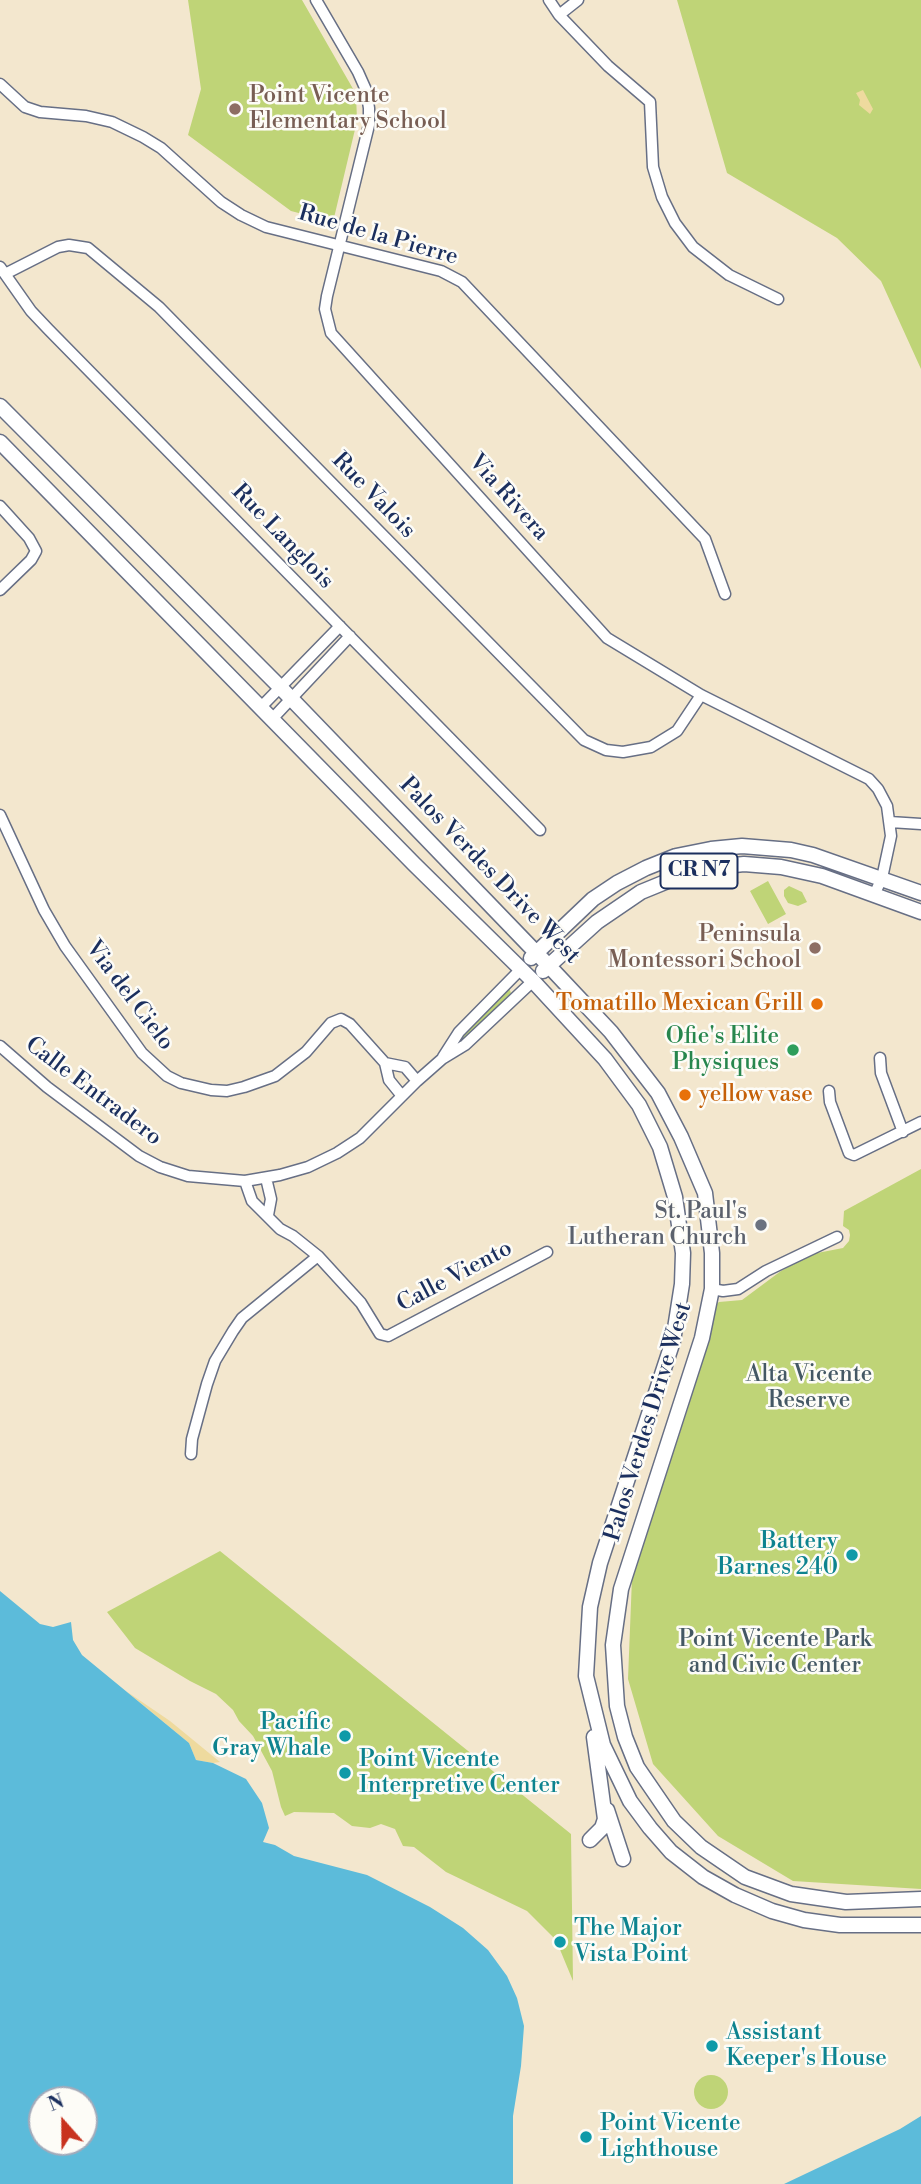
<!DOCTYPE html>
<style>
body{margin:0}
#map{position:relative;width:921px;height:2184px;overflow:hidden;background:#f3e7ce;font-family:"Libre Bodoni",serif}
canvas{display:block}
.north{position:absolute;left:28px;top:2086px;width:70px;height:70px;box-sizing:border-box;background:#fdfcf7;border:2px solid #a3aaba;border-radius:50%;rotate:339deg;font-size:19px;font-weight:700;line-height:28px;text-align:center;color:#1b2f5e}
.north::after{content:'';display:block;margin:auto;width:24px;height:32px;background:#c8321e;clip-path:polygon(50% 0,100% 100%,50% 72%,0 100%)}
</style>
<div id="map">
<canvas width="921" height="2184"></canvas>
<div class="north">N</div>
</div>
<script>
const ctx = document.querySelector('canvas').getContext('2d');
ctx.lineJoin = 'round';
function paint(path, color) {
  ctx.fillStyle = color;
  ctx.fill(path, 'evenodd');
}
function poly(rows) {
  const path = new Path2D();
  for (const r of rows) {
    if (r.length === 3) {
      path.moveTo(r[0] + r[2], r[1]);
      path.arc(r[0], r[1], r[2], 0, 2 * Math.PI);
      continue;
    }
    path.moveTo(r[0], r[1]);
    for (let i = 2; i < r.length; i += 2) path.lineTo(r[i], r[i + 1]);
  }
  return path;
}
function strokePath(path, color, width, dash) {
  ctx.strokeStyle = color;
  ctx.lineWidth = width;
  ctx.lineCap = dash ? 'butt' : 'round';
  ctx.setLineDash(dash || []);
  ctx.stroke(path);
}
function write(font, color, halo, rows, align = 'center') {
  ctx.font = font + ' "Libre Bodoni",serif';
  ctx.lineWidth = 5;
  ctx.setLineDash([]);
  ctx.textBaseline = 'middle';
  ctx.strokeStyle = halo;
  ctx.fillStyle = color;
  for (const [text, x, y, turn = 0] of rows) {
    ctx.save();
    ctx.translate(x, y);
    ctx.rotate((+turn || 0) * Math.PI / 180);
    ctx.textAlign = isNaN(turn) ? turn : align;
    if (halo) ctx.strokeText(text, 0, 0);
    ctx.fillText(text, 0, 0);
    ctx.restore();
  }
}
const green = poly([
 [188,0,302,0,356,94,357,121,333,222,291,211,188,135,201,89],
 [677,0,921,0,921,369,881,281,837,238,727,173],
 [768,881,786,914,768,924,750,891],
 [789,886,802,892,807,902,798,906,788,903,784,896,784,890],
 [509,988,511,993,473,1032,454,1047,452,1045],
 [921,1169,921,1889,793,1881,718,1836,653,1764,628,1679,632,1578,688,1408,715,1305,719,1302,742,1300,781,1271,812,1254,843,1248,849,1241,850,1235,849,1230,843,1226,844,1211],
 [220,1551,571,1834,573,1981,556,1940,527,1911,446,1872,414,1847,403,1846,395,1829,381,1824,370,1828,352,1826,334,1813,294,1812,285,1816,281,1807,272,1771,253,1736,239,1721,233,1710,216,1694,190,1681,135,1648,107,1612],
 [711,2092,17]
]);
const sand = poly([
 [863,90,873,109,870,114,859,105,860,100,856,93],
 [126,1691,170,1721,220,1762,213,1763,196,1760,189,1743]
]);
const water = poly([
 [0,1591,40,1624,53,1627,71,1622,73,1640,82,1655,189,1743,196,1760,213,1763,246,1779,262,1803,269,1828,263,1842,275,1845,294,1856,367,1875,430,1907,463,1928,488,1950,507,1976,517,1998,524,2026,521,2066,513,2116,513,2184,0,2184],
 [84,2100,84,2142,42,2142,42,2100],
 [921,2116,921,2184,784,2184,900,2129]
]);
const minor = poly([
 [316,0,358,72,366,90,369,108,369,125,327,296,325,309,331,333,607,638,701,695,869,779,878,789,887,806,891,836,882,878,874,895],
 [549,0,559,15,608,66,650,102,653,167,662,197,675,223,693,247,729,275,778,299],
 [559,15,578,0],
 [0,84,25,107,40,112,86,116,112,122,143,137,161,148,221,202,241,215,266,227,441,271,462,282,705,539,725,594],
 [0,267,31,311,48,329,540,830],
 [5,274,58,247,69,245,88,248,159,307,584,740,606,750,623,752,651,747,677,731,701,695],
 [0,506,29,538,36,551,31,560,0,590],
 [262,706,340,626],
 [273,718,350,636],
 [0,815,44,910,65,946,142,1053,167,1076,181,1083,211,1090,227,1091,244,1087,275,1076,306,1052,331,1023,341,1019,350,1024,385,1063,389,1080,402,1096],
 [890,822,921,824],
 [0,1046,47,1087,139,1156,160,1167,188,1176,245,1181,280,1175,308,1167,337,1153,360,1138,417,1081,442,1059,465,1045,533,981],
 [443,1057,459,1032,521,969],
 [880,1058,881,1073,903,1132],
 [385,1063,405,1067,417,1081],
 [829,1091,830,1102,849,1153,854,1155,921,1122],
 [266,1178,271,1199,268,1215],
 [245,1181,252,1201,280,1229,293,1236,318,1256,361,1303,380,1334,388,1336,547,1252],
 [712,1289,723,1291,738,1289,766,1271,837,1237],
 [191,1454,192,1439,207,1384,215,1361,233,1331,242,1318,318,1256]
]);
const major = poly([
 [0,406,280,687,548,965,611,1032,658,1093,681,1137,705,1193,712,1253,712,1289,702,1338,621,1589,613,1645,617,1706,625,1737,637,1767,674,1821,701,1847,745,1877,791,1894,846,1902,921,1899],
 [0,442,414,864,533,981,605,1059,639,1105,660,1147,675,1197,683,1253,682,1284,673,1341,600,1563,590,1607,586,1676,603,1745,630,1801,650,1828,671,1852,703,1877,735,1895,772,1911,804,1920,840,1925,921,1925],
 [531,958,593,899,617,883,646,868,676,856,711,849,742,846,791,850,813,855,921,893],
 [543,971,597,922,641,892,685,874,716,867,744,864,781,867,822,876,921,912],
 [607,1810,623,1859],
 [590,1840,602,1828,605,1819,594,1737]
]);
const markers = [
 [235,109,7,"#8d6e63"],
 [815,948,7,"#8d6e63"],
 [817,1004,7,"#e8710a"],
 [793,1050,7,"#2e9e5b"],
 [685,1095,7,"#e8710a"],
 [761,1225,7,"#6b7280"],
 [852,1555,7,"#0f9aa8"],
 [345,1736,7,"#0f9aa8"],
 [345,1773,7,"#0f9aa8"],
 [560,1942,7,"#0f9aa8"],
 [712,2046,7,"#0f9aa8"],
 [586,2137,7,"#0f9aa8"]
];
const shields = [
 [699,871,77]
];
const shieldNames = [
 ["CR N7",699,871]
];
const educationNames = [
 ["Point Vicente",249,96],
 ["Elementary School",249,122],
 ["Peninsula",801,935,"right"],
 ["Montessori School",801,961,"right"]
];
const streetNames = [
 ["Rue de la Pierre",378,236,16],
 ["Rue Valois",373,496,46],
 ["Via Rivera",508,498,48],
 ["Rue Langlois",282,537,46],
 ["Palos Verdes Drive West",489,871,46],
 ["Via del Cielo",129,996,53],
 ["Calle Entradero",93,1092,37],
 ["Calle Viento",455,1277,-28],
 ["Palos Verdes Drive West",649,1422,-73]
];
const foodNames = [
 ["Tomatillo Mexican Grill",803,1004],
 ["yellow vase",699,1095,"left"]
];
const leisureNames = [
 ["Ofie's Elite",779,1037],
 ["Physiques",779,1063]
];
const worshipNames = [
 ["St. Paul's",747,1212],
 ["Lutheran Church",747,1238]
];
const parkNames = [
 ["Alta Vicente",809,1375],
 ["Reserve",809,1401],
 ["Point Vicente Park",775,1640],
 ["and Civic Center",775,1666]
];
const cultureNames = [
 ["Battery",838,1542,"right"],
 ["Barnes 240",838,1568,"right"],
 ["Pacific",331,1723,"right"],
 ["Gray Whale",331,1749,"right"],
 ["Point Vicente",359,1760],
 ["Interpretive Center",359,1786],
 ["The Major",574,1929],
 ["Vista Point",574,1955],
 ["Assistant",726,2033],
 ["Keeper's House",726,2059],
 ["Point Vicente",600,2124],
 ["Lighthouse",600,2150]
];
paint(green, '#bfd477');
paint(sand, '#eeda9e');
paint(water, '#5cbbda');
strokePath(minor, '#676f85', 13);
strokePath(major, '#676f85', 17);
strokePath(minor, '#fff', 10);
strokePath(major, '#fff', 14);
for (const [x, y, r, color] of markers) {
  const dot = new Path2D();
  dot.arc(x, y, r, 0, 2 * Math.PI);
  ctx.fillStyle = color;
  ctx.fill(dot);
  strokePath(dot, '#fdfcf7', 2.5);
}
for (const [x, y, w] of shields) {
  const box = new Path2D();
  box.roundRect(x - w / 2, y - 17.5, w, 35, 5);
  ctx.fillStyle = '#fdfcf7';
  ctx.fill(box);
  strokePath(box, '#1b2f5e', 2);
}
write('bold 21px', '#1b2f5e', null, shieldNames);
write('23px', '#785e54', '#fdfcf7', educationNames, 'left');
write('23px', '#1b2f5e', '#fdfcf7', streetNames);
write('23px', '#c56008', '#fdfcf7', foodNames, 'right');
write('23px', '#27864d', '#fdfcf7', leisureNames, 'right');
write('23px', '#5b616d', '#fdfcf7', worshipNames, 'right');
write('23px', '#445864', '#fdfcf7', parkNames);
write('23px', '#0d838f', '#fdfcf7', cultureNames, 'left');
</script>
